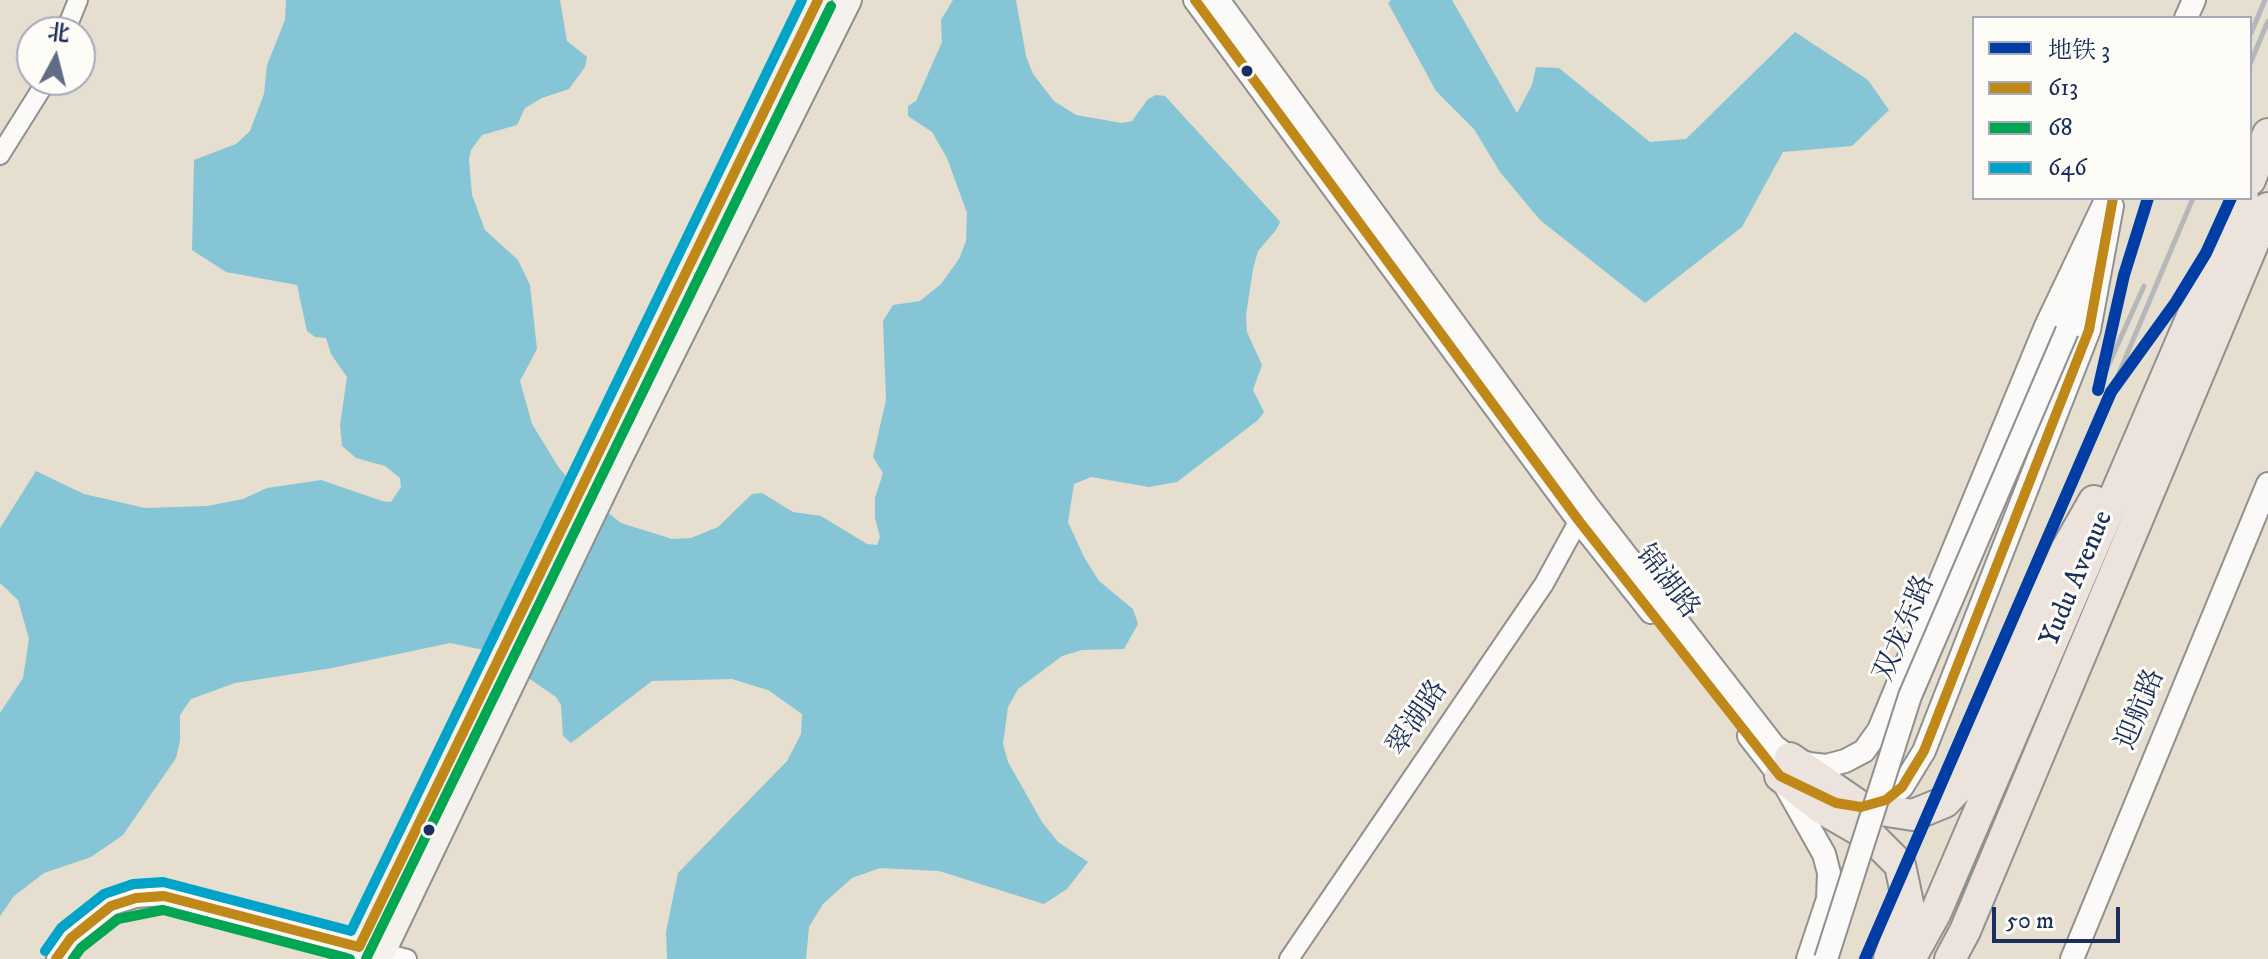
<!DOCTYPE html>
<meta charset="utf-8">
<style>
body{margin:0}
#map{position:relative;width:2268px;height:959px;overflow:hidden;background:#e6dece;font-family:"IM FELL DW Pica","Noto Serif SC",serif}
canvas{display:block}
.legend{position:absolute;left:1972px;top:16px;width:280px;height:184px;box-sizing:border-box;background:#fdfcf7;border:2px solid #a3aaba;margin:0;padding:10px 14px;list-style:none;font-size:24px;color:#1b2f5e}
.legend li{display:flex;align-items:center;gap:16px;height:40px}
.legend b{width:40px;border:2px solid #a3aaba}
.north{position:absolute;left:16px;top:16px;width:80px;height:80px;box-sizing:border-box;background:#fdfcf7;border:2px solid #a3aaba;border-radius:50%;rotate:7deg;font-size:22px;font-weight:700;line-height:32px;text-align:center;color:#1b2f5e}
.north::after{content:'';display:block;margin:auto;width:28px;height:36px;background:#626c85;clip-path:polygon(50% 0,100% 100%,50% 72%,0 100%)}
.scale{position:absolute;left:1992px;top:907px;width:128px;height:36px;box-sizing:border-box;border:4px solid #1b2f5e;border-top:0;padding-left:10px;font-size:24px;line-height:28px;white-space:nowrap;color:#1b2f5e;-webkit-text-stroke:6px #fdfcf7;paint-order:stroke}
</style>
<div id="map">
<canvas width="2268" height="959"></canvas>
<ul class="legend">
<li><b style="height:10px;background:#003da5"></b>地铁 3</li>
<li><b style="height:10px;background:#c08818"></b>613</li>
<li><b style="height:10px;background:#00a651"></b>68</li>
<li><b style="height:10px;background:#01a3c8"></b>646</li>
</ul>
<div class="north">北</div>
<div class="scale">50 m</div>
</div>
<script>
const ctx = document.querySelector('canvas').getContext('2d');
ctx.lineJoin = 'round';
function paint(path, color) {
  ctx.fillStyle = color;
  ctx.fill(path, 'evenodd');
}
function poly(rows) {
  const path = new Path2D();
  for (const r of rows) {
    path.moveTo(r[0], r[1]);
    for (let i = 2; i < r.length; i += 2) path.lineTo(r[i], r[i + 1]);
  }
  return path;
}
function strokePath(path, color, width, dash) {
  ctx.strokeStyle = color;
  ctx.lineWidth = width;
  ctx.lineCap = dash ? 'butt' : 'round';
  ctx.setLineDash(dash || []);
  ctx.stroke(path);
}
function write(font, color, halo, rows, align = 'center') {
  ctx.font = font + ' "IM FELL DW Pica","Noto Serif SC",serif';
  ctx.lineWidth = 6;
  ctx.setLineDash([]);
  ctx.textBaseline = 'middle';
  ctx.strokeStyle = halo;
  ctx.fillStyle = color;
  for (const [text, x, y, turn = 0] of rows) {
    ctx.save();
    ctx.translate(x, y);
    ctx.rotate((+turn || 0) * Math.PI / 180);
    ctx.textAlign = isNaN(turn) ? turn : align;
    if (halo) ctx.strokeText(text, 0, 0);
    ctx.fillText(text, 0, 0);
    ctx.restore();
  }
}
const water = poly([
 [286,0,560,0,567,41,587,57,585,67,569,89,542,98,525,108,517,125,482,135,471,150,469,159,472,195,485,230,518,260,530,285,537,349,520,381,532,424,559,468,577,488,621,523,672,539,691,538,718,527,752,494,762,493,793,512,821,516,867,544,877,545,880,537,875,518,875,498,883,473,873,457,886,400,883,321,893,305,920,301,941,284,959,259,966,241,967,213,947,158,932,132,908,116,908,106,916,101,942,42,941,20,953,0,1016,0,1026,56,1033,74,1054,101,1076,115,1122,123,1132,121,1148,99,1156,95,1165,96,1276,217,1280,222,1276,230,1258,251,1253,269,1246,315,1247,332,1262,365,1253,390,1264,412,1258,420,1177,482,1149,487,1091,477,1074,484,1068,522,1084,557,1099,581,1133,609,1138,624,1124,649,1082,650,1062,656,1018,689,1008,707,1003,744,1008,762,1042,822,1058,842,1088,862,1067,889,1044,904,939,871,880,868,852,878,823,904,809,927,806,959,667,959,666,932,678,873,787,761,801,734,802,714,768,690,732,679,652,681,571,743,563,736,561,705,556,697,489,651,450,643,332,668,235,683,191,699,180,715,180,741,176,758,123,835,91,857,44,873,14,896,0,916,0,713,23,678,29,639,18,600,0,583,0,528,36,471,84,494,145,508,207,506,243,499,267,488,321,480,382,501,391,502,401,487,400,478,385,466,356,458,342,446,340,425,347,377,331,354,326,338,315,337,307,331,297,285,226,272,192,250,194,160,236,144,250,131,264,94,267,65,285,20],
 [1391,0,1452,0,1517,113,1532,85,1536,67,1559,68,1650,142,1686,139,1795,32,1868,80,1889,110,1852,146,1783,152,1742,227,1645,303,1540,220,1500,172,1474,129,1436,91,1388,3]
]);
const minor = poly([
 [65,32,78,0],
 [0,155,47,80],
 [56,959,71,938,111,906,136,898,164,896,407,959],
 [1289,959,1544,584,1584,511]
]);
const tertiary = poly([
 [1195,0,1579,521,1651,612],
 [1218,0,1587,505,1774,746,1790,758,1809,764,1826,766,1845,761,1864,751,1879,730,2046,326,2107,198],
 [2186,18,2194,0],
 [2067,331,2089,263],
 [1749,736,1780,776,1824,854,1829,873,1828,899,1808,959],
 [1862,806,1886,800,1902,787,1924,751,2089,330,2112,206],
 [2072,959,2268,484]
]);
const secondary = poly([
 [359,947,818,0],
 [382,952,617,462,848,0]
]);
const trunk = poly([
 [2250,180,2268,134],
 [1790,758,1861,807,1913,815,1945,802,1959,787,2066,550,2094,501],
 [1780,776,1821,808,1873,838,1900,865,1908,903,1889,959],
 [1910,959,1935,914,2243,198],
 [1950,959,1965,931,2268,208]
]);
const rail = poly([
 [2251,33,2265,0],
 [2250,64,2268,21],
 [2099,386,2144,286],
 [2111,392,2193,198]
]);
const tertiaryBridge = poly([
 [1826,959,1910,696,2067,331]
]);
const bus1 = poly([
 [1195,0,1579,521,1780,776,1836,803,1861,807,1886,800,1902,787,1924,751,2089,330,2113,198],
 [56,959,71,938,111,906,136,898,164,896,359,947,818,0]
]);
const bus2 = poly([
 [73,959,81,948,118,919,163,910,350,959],
 [366,959,831,6]
]);
const bus3 = poly([
 [45,951,61,928,104,894,133,884,163,882,351,931,802,0]
]);
const metro1 = poly([
 [2098,390,2124,275,2148,198],
 [1865,959,2111,392,2176,302,2206,253,2231,198]
]);
const markers = [
 [1247,71,7,"#1b2f5e"],
 [429,830,7,"#1b2f5e"]
];
const streetNames = [
 ["Yudu Avenue",2078,579,-67],
 ["锦湖路",1666,583,52],
 ["双龙东路",1906,629,-67],
 ["迎航路",2142,710,-68],
 ["翠湖路",1419,719,-56]
];
paint(water, '#85c5d6');
strokePath(minor, '#919090', 22);
strokePath(tertiary, '#919090', 26);
strokePath(secondary, '#919090', 30);
strokePath(trunk, '#919090', 34);
strokePath(minor, '#fbfaf8', 18);
strokePath(tertiary, '#fbfaf8', 22);
strokePath(secondary, '#f5f2ed', 26);
strokePath(trunk, '#ece4dc', 30);
strokePath(rail, '#b6b7ba', 5);
strokePath(tertiaryBridge, '#919090', 26, []);
strokePath(tertiaryBridge, '#fbfaf8', 22);
strokePath(bus1, '#c08818', 10);
strokePath(bus2, '#00a651', 10);
strokePath(bus3, '#01a3c8', 10);
strokePath(metro1, '#003da5', 12);
for (const [x, y, r, color] of markers) {
  const dot = new Path2D();
  dot.arc(x, y, r, 0, 2 * Math.PI);
  ctx.fillStyle = color;
  ctx.fill(dot);
  strokePath(dot, '#fdfcf7', 3);
}
write('28px', '#1b2f5e', '#fdfcf7', streetNames);
</script>
